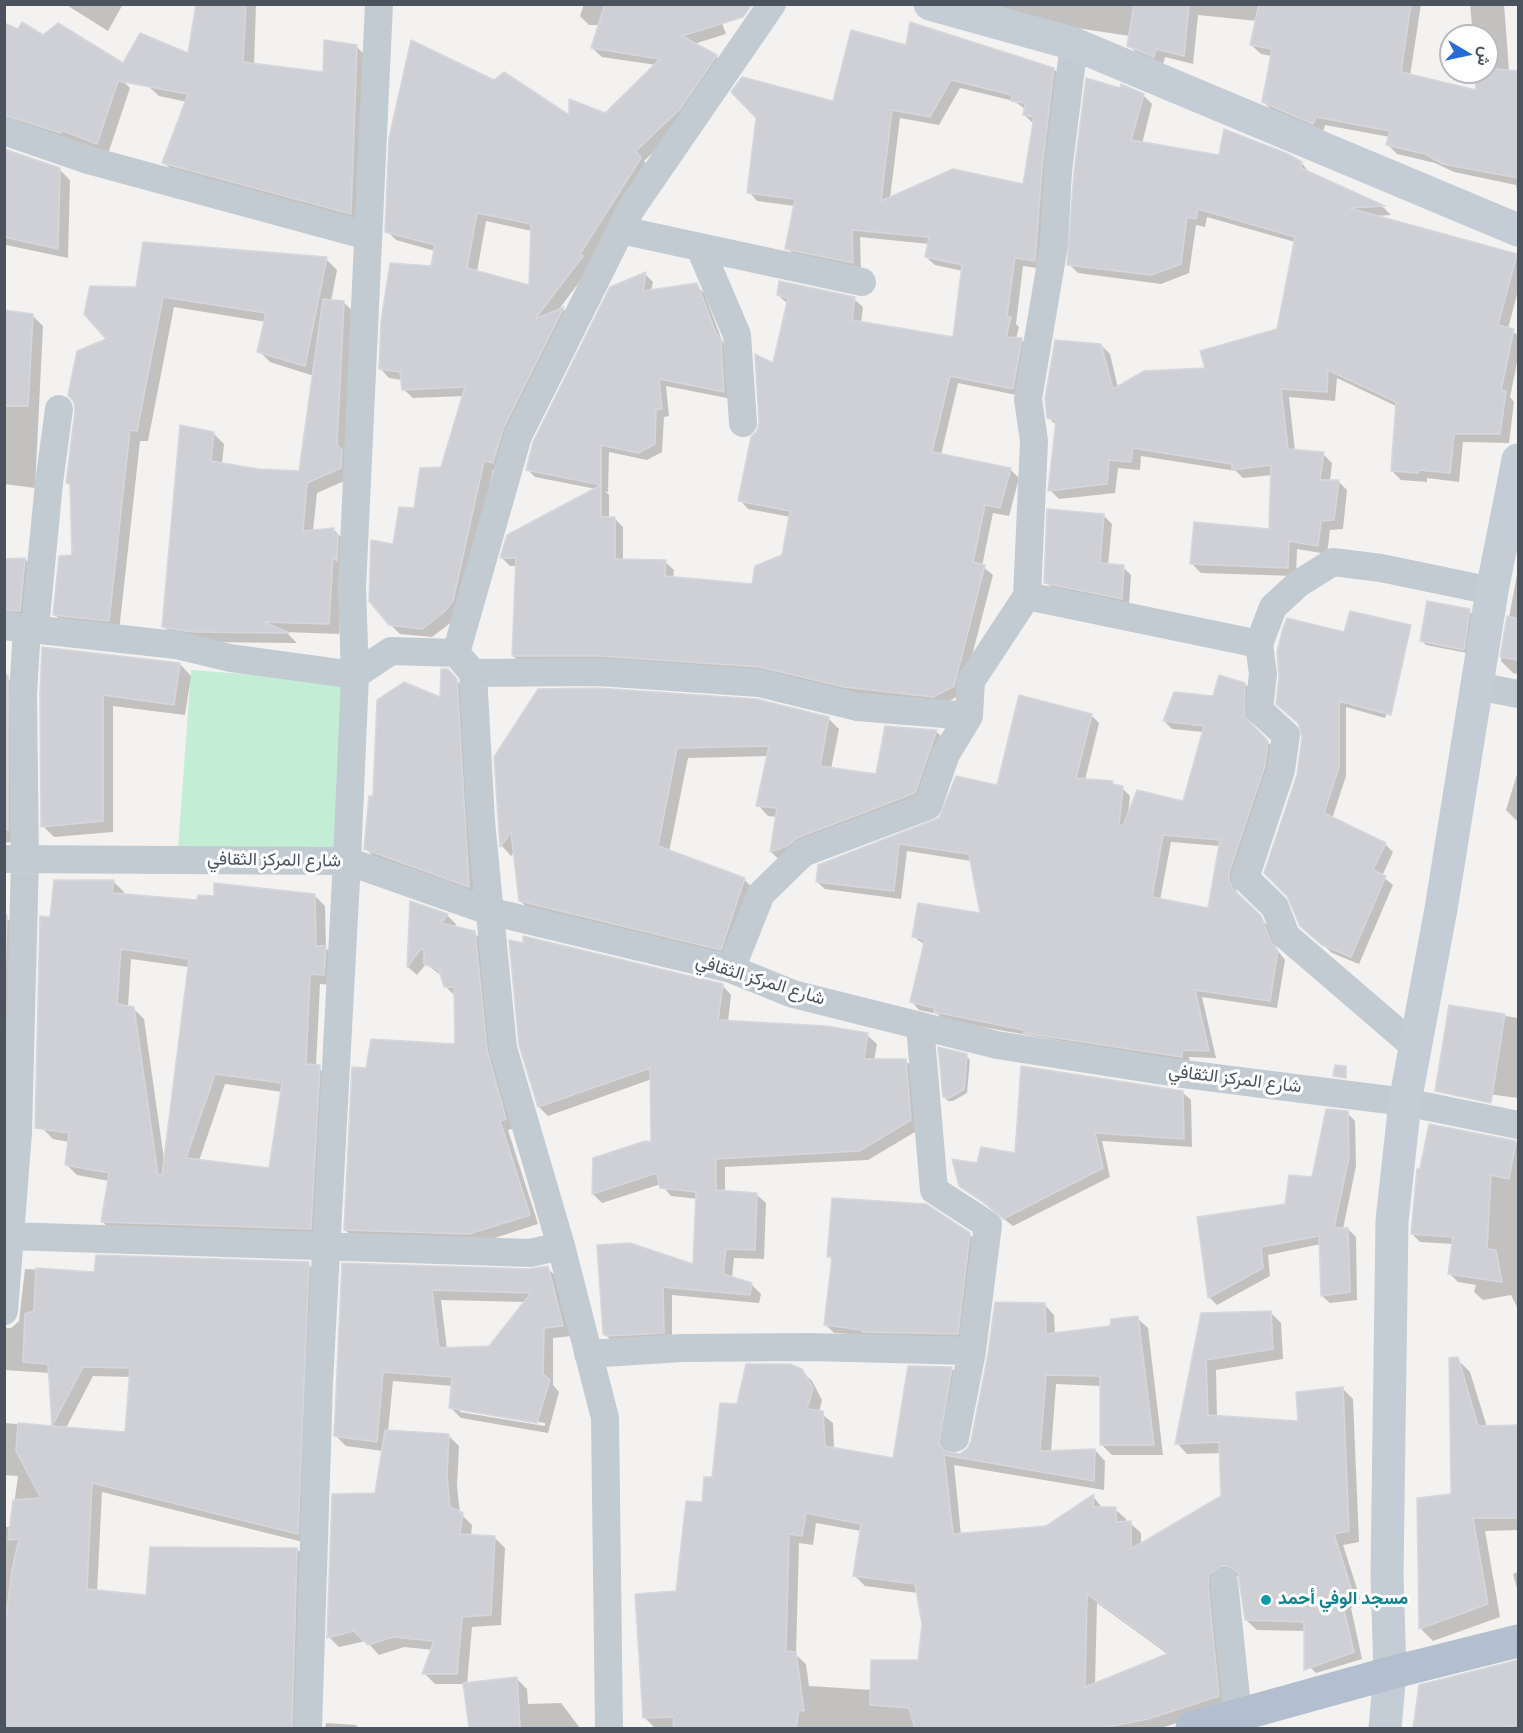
<!DOCTYPE html>
<meta charset="utf-8">
<style>
body{margin:0}
#map{position:relative;width:1523px;height:1733px;overflow:hidden;background:#f3f2f1;font-family:"Titillium Web",Vazirmatn,sans-serif}
canvas{display:block}
.frame{position:absolute;inset:0;border:6px solid #4a535e;pointer-events:none}
.north{position:absolute;left:1439px;top:24px;width:60px;height:60px;box-sizing:border-box;background:#fff;border:2px solid #b7babf;border-radius:50%;rotate:99deg;font-size:16px;font-weight:700;line-height:24px;text-align:center;color:#4a535e}
.north::after{content:'';display:block;margin:auto;width:21px;height:27px;background:#276bd8;clip-path:polygon(50% 0,100% 100%,50% 72%,0 100%)}
</style>
<div id="map">
<canvas width="1523" height="1733"></canvas>
<div class="frame"></div>
<div class="north">ش</div>
</div>
<script>
const ctx = document.querySelector('canvas').getContext('2d');
ctx.lineJoin = 'round';
function paint(path, color) {
  ctx.fillStyle = color;
  ctx.fill(path, 'evenodd');
}
function poly(rows) {
  const path = new Path2D();
  for (const r of rows) {
    path.moveTo(r[0], r[1]);
    for (let i = 2; i < r.length; i += 2) path.lineTo(r[i], r[i + 1]);
  }
  return path;
}
function strokePath(path, color, width, dash) {
  ctx.strokeStyle = color;
  ctx.lineWidth = width;
  ctx.lineCap = dash ? 'butt' : 'round';
  ctx.setLineDash(dash || []);
  ctx.stroke(path);
}
function write(font, color, halo, rows, align = 'center') {
  ctx.font = font + ' "Titillium Web",Vazirmatn,sans-serif';
  ctx.lineWidth = 6;
  ctx.setLineDash([]);
  ctx.textBaseline = 'middle';
  ctx.strokeStyle = halo;
  ctx.fillStyle = color;
  for (const [text, x, y, turn = 0] of rows) {
    ctx.save();
    ctx.translate(x, y);
    ctx.rotate((+turn || 0) * Math.PI / 180);
    ctx.textAlign = isNaN(turn) ? turn : align;
    if (halo) ctx.strokeText(text, 0, 0);
    ctx.fillText(text, 0, 0);
    ctx.restore();
  }
}
const green = poly([
 [191,670,349,682,336,860,178,849]
]);
const shadow = poly([
 [65,4,123,4,108,31],
 [197,4,256,4,254,65,324,74,356,46,367,57,361,224,175,173,164,163,187,102,159,96,148,86,189,55],
 [584,4,710,4,718,12,726,34,694,44,716,56,725,65,689,118,644,161,650,169,591,266,557,312,563,309,572,318,502,472,493,470,462,610,453,621,432,637,400,634,390,624,395,545,442,469,464,396,413,398,403,389,402,380,389,378,380,368,432,268,435,251,396,240,387,231,571,118,606,115,656,65,602,57,592,48,600,25,589,25,580,16],
 [486,221,532,231,530,287,477,272],
 [994,4,1421,4,1410,76,1478,92,1476,72,1487,72,1487,36,1473,36,1470,4,1504,4,1509,71,1518,72,1518,201,1516,185,1454,172,1435,163,1397,154,1388,145,1390,137,1325,125,1323,132,1273,111,1263,102,1272,56,1261,54,1251,45,1257,21,1198,15,1193,64,1165,57,1163,65,1138,55,1129,45,1130,36,1056,25,998,9],
 [4,25,119,77,130,88,108,154,4,128],
 [907,47,1054,69,1062,78,1043,269,1023,266,1016,324,1019,327,1016,339,1021,339,1029,348,1021,396,958,383,941,455,1010,469,1019,478,1009,516,993,513,982,566,993,575,962,694,942,705,522,664,513,656,517,566,510,566,502,558,596,489,535,477,527,469,645,274,653,282,651,291,696,285,704,293,723,343,728,348,732,399,666,386,669,416,664,417,662,452,647,460,609,452,608,492,605,491,609,495,609,519,615,519,623,527,623,561,665,562,674,570,673,579,754,586,783,556,791,517,748,509,740,500,759,432,788,304,778,295,854,299,863,307,861,323,954,339,963,271,935,265,926,257,929,244,860,237,861,271,796,257,787,248,795,206,757,201,749,192,834,102],
 [960,88,1014,101,1025,109,1024,115,1034,124,1025,185,890,198,900,118,939,125],
 [1143,95,1152,104,1142,144,1220,157,1302,163,1310,174,1384,208,1391,215,1374,216,1518,258,1518,290,1508,329,1518,335,1518,358,1510,397,1514,402,1509,443,1463,442,1459,482,1427,478,1427,482,1401,480,1392,471,1398,407,1337,378,1335,401,1289,397,1295,451,1323,454,1332,463,1330,481,1338,481,1347,490,1343,529,1330,530,1327,554,1297,549,1296,576,1201,573,1192,564,1270,531,1272,475,1243,478,1236,471,1141,456,1140,470,1118,468,1115,493,1059,499,1050,490,1057,426,1049,418,1101,345,1110,354,1118,388,1207,370,1278,330,1295,242,1207,217,1205,227,1196,225,1189,273,1161,284,1078,273,1069,264],
 [4,150,59,169,70,180,68,258,6,245,4,249],
 [326,259,337,270,331,301,343,302,354,312,351,478,317,493,313,531,334,530,344,540,339,634,286,632,297,643,204,642,174,637,164,626,214,434,224,444,222,464,258,470,301,472,314,376,270,362,259,351,266,322,174,307,148,441,140,441,119,631,66,625,54,614,73,556,72,487,67,483,109,339,137,289],
 [4,312,32,315,43,326,35,488,4,484],
 [1104,516,1112,524,1108,565,1123,567,1131,575,1129,606,1054,590,1046,582],
 [25,559,35,570,30,621,4,624,4,561],
 [1518,569,1518,674,1513,673,1501,661],
 [1469,611,1473,615,1467,653,1426,645,1422,641],
 [1402,625,1410,633,1385,718,1346,707,1346,776,1332,819,1385,844,1393,852,1382,876,1393,885,1359,964,1332,953,1301,925,1346,634],
 [180,664,191,676,185,715,113,706,113,832,54,837,43,826,41,695],
 [4,676,19,688,19,841,4,843],
 [456,680,465,689,477,894,374,857,366,849,375,798],
 [1245,684,1253,692,1251,726,1276,750,1236,890,1241,899,1268,926,1278,951,1285,960,1277,1008,1202,997,1216,1058,1189,1057,1190,1064,943,1020,938,1014,919,1010,912,1002,925,945,914,937,982,915,971,861,907,851,901,899,825,889,817,882,935,823,998,786,1091,715,1099,723,1085,780,1112,783,1122,788,1130,796,1128,815,1184,803,1204,732,1172,729,1164,721],
 [1171,842,1220,846,1209,910,1160,900],
 [829,719,839,729,831,769,878,775,886,728,937,732,947,742,925,804,782,862,771,852,777,817,768,816,758,805,769,756,688,758,669,852,744,879,754,890,732,959,531,911,520,901,515,851,511,856,502,846,496,758],
 [1518,771,1518,822,1506,810],
 [114,882,124,892,123,895,199,901,315,896,325,906,326,948,336,958,334,985,320,984,316,1066,330,1077,321,1239,113,1233,103,1222,109,1181,77,1175,66,1164,69,1142,53,1139,42,1128,51,919],
 [131,959,189,967,164,1159,144,1019,133,1008,128,1007],
 [225,1084,283,1092,270,1170,199,1161],
 [411,903,447,915,456,924,454,928,474,933,484,942,515,1128,508,1130,538,1224,479,1243,355,1239,345,1230,367,1069,456,1045,455,996,445,986,442,976,426,964,417,975,408,967],
 [4,916,17,927,4,1127],
 [722,985,731,995,728,1022,867,1035,877,1044,874,1061,906,1061,915,1070,920,1129,868,1160,725,1167,725,1192,756,1194,766,1203,764,1259,734,1258,732,1278,751,1284,761,1294,759,1303,672,1295,672,1341,614,1343,605,1334,599,1246,694,1266,698,1199,671,1196,661,1184,602,1203,593,1194,594,1159,653,1143,652,1079,548,1116,539,1107],
 [1450,1007,1518,1018,1518,1098,1450,1089],
 [966,1056,970,1060,967,1093,953,1101,948,1101,944,1097],
 [1182,1092,1191,1100,1192,1147,1102,1141,1110,1177,1013,1226,960,1185,979,1165,1016,1155],
 [1347,1113,1355,1121,1356,1166,1343,1229,1348,1229,1356,1237,1357,1300,1330,1303,1322,1296,1321,1244,1268,1255,1270,1276,1217,1305,1209,1297,1286,1205,1313,1179],
 [1518,1142,1518,1309,1511,1295,1483,1300,1474,1292,1476,1285,1458,1282,1449,1273,1454,1244,1420,1242,1412,1234,1515,1143],
 [969,1234,978,1243,965,1341,834,1333,826,1325,833,1261,829,1256],
 [308,1264,318,1274,307,1543,102,1492,97,1592,148,1597,297,1549,307,1559,303,1728,4,1728,4,1527,11,1527,18,1476,4,1475,4,1423,53,1427,50,1373,4,1370,4,1328,11,1328,19,1321,25,1269,95,1273],
 [93,1376,131,1377,127,1433,66,1428],
 [343,1265,530,1271,547,1268,558,1278,572,1336,553,1338,553,1385,559,1392,548,1433,461,1418,451,1408,453,1386,393,1381,388,1431,449,1436,459,1446,457,1486,460,1513,472,1525,471,1536,494,1537,505,1548,501,1625,472,1627,467,1684,517,1679,527,1689,528,1704,561,1703,580,1728,471,1728,465,1684,435,1684,424,1673,433,1650,404,1647,379,1655,366,1641,339,1647,329,1637,377,1494,383,1451,346,1446,335,1435],
 [441,1300,526,1302,490,1347,447,1349],
 [460,1409,545,1423,545,1426,460,1412],
 [1044,1304,1054,1315,1055,1334,1111,1328,1137,1318,1148,1328,1163,1455,1112,1455,1101,1444,1102,1386,1056,1384,1051,1452,1095,1450,1105,1461,1104,1490,954,1465,961,1535,1047,1527,1093,1496,1103,1509,1115,1509,1126,1519,1126,1523,1130,1523,1141,1533,1141,1545,1223,1497,1221,1453,1187,1454,1177,1443,1202,1314,1270,1312,1281,1323,1283,1359,1216,1370,1217,1417,1299,1423,1343,1389,1353,1399,1359,1542,1343,1545,1361,1601,1351,1608,1362,1659,1316,1673,1305,1663,1306,1631,1257,1630,1246,1620,1240,1576,1233,1576,1229,1707,1161,1728,655,1728,645,1718,704,1504,738,1405,801,1370,812,1381,822,1400,819,1412,833,1423,834,1449,894,1459,951,1368,962,1379,949,1453,960,1455,968,1450],
 [816,1523,861,1531,854,1575,865,1586,918,1593,923,1623,919,1662,872,1690,809,1686,806,1664,796,1655,799,1543,813,1545],
 [1097,1603,1169,1655,1095,1685],
 [1457,1359,1470,1372,1487,1427,1518,1426,1518,1530,1485,1531,1500,1617,1433,1641,1420,1628,1452,1495],
 [1518,1572,1518,1592,1513,1574],
 [1518,1662,1518,1728,1414,1728,1420,1686],
 [326,1723,356,1725,359,1728,325,1728]
]);
const building = poly([
 [196,4,246,4,243,62,323,72,324,40,357,45,351,214,162,163,188,94,118,81,97,144,61,130,61,133,4,115,4,23,18,29,22,22,43,35,58,23,123,63,140,33,188,53,196,4],
 [605,4,752,4,743,17,682,36,717,55,680,109,636,151,641,158,580,254,583,256,535,319,564,307,503,429,493,463,484,461,453,601,444,612,422,629,389,625,369,601,371,540,393,544,399,507,414,508,420,468,441,467,465,387,402,390,400,372,379,369,381,321,390,263,431,266,435,245,385,232,389,138,411,40,494,80,504,72,569,115,569,99,605,113,660,59,591,48,605,4],
 [477,213,531,224,529,285,467,268,477,213],
 [1134,4,1189,4,1184,56,1156,49,1154,57,1127,46,1134,4],
 [1259,4,1411,4,1401,72,1476,90,1475,72,1487,72,1487,68,1518,71,1518,178,1443,164,1425,154,1386,145,1390,131,1316,117,1313,124,1262,102,1272,49,1250,45,1259,4],
 [910,22,1054,68,1042,169,1035,261,1015,258,1007,316,1011,317,1006,337,1022,338,1013,389,950,376,932,452,1011,468,1000,508,985,505,973,562,985,565,954,686,933,697,844,687,760,667,600,656,512,656,516,558,500,558,507,535,601,485,601,517,615,517,615,559,666,560,665,576,752,584,755,566,782,555,790,511,738,501,751,437,757,431,759,422,755,354,773,363,788,298,777,295,779,281,855,297,852,320,953,337,962,265,925,257,929,237,852,230,853,263,785,249,795,199,747,193,756,118,731,92,742,77,833,101,851,30,906,45,910,22],
 [951,80,1012,95,1011,101,1025,103,1023,115,1034,117,1023,184,953,169,881,201,892,110,930,117,951,80],
 [1086,78,1120,88,1121,84,1144,94,1131,140,1219,155,1224,129,1288,154,1302,162,1301,168,1385,206,1349,208,1517,254,1498,325,1514,329,1501,390,1506,391,1500,434,1454,434,1450,473,1419,470,1418,473,1391,471,1396,402,1328,370,1327,392,1281,389,1288,449,1324,452,1320,480,1339,480,1334,520,1321,521,1318,546,1289,541,1288,568,1190,564,1194,522,1269,529,1271,465,1232,470,1232,464,1133,448,1131,462,1109,460,1107,484,1048,491,1056,420,1047,418,1045,399,1055,340,1101,344,1113,389,1144,371,1205,368,1200,351,1277,329,1295,237,1198,209,1196,219,1187,217,1181,264,1151,275,1067,265,1074,172,1086,78],
 [4,149,60,168,58,249,4,237,4,149],
 [143,242,327,257,305,366,257,352,266,313,163,297,137,431,130,430,109,621,53,615,59,556,72,555,70,484,66,483,75,411,74,402,68,395,77,351,106,339,84,314,90,286,136,287,143,242],
 [646,272,643,291,697,283,716,333,721,339,724,392,659,379,662,409,656,410,655,444,638,453,601,445,601,485,526,470,533,442,610,287,646,272],
 [323,299,344,301,337,445,342,450,341,468,307,483,303,531,334,528,334,534,338,535,337,561,333,557,329,624,264,622,289,633,193,632,162,627,180,425,214,432,211,461,258,469,299,471,323,299],
 [4,310,33,314,28,406,4,406,4,310],
 [1047,509,1104,514,1100,563,1124,565,1122,599,1044,583,1047,509],
 [25,558,20,611,4,610,4,559,25,558],
 [1427,601,1470,609,1464,650,1420,641,1427,601],
 [1350,611,1411,625,1391,715,1339,701,1339,767,1324,813,1386,843,1373,870,1386,876,1351,957,1322,945,1300,926,1287,896,1264,873,1297,775,1302,737,1298,723,1276,704,1279,676,1277,652,1283,628,1287,618,1344,632,1350,611],
 [1507,616,1518,619,1518,660,1500,657,1507,616],
 [42,647,180,663,174,705,103,695,103,821,41,827,40,695,42,647],
 [441,669,448,669,457,679,469,887,364,849,369,796,373,796,377,700,404,682,440,697,441,669],
 [4,675,8,675,8,830,4,830,4,675],
 [1219,675,1245,683,1244,716,1268,741,1265,766,1229,873,1229,881,1234,890,1261,916,1271,942,1278,951,1270,1001,1195,990,1209,1051,1182,1050,1182,1057,1024,1033,1024,1030,934,1012,934,1008,910,1002,925,939,912,937,918,903,980,913,969,854,899,844,894,891,816,882,818,865,939,818,956,776,997,785,1019,695,1092,714,1076,778,1113,781,1112,784,1123,786,1119,825,1123,826,1137,790,1183,801,1204,726,1163,721,1174,692,1213,696,1219,675],
 [1163,835,1220,840,1208,908,1152,897,1163,835],
 [598,688,756,699,829,717,820,766,876,774,885,726,937,730,915,793,797,838,787,846,770,852,777,808,756,806,769,746,677,748,658,846,745,878,721,950,519,901,511,832,500,847,494,757,538,689,598,688],
 [54,880,114,880,112,893,197,900,198,895,214,896,214,883,315,894,316,946,326,946,324,975,310,974,306,1064,320,1065,311,1229,101,1222,109,1173,65,1165,69,1133,35,1128,40,916,50,917,54,880],
 [121,949,189,959,162,1175,158,1175,134,1007,117,1004,121,949],
 [215,1074,282,1083,269,1168,186,1158,215,1074],
 [410,901,448,914,441,923,475,931,487,1050,506,1119,500,1121,530,1215,469,1234,344,1230,352,1067,366,1068,371,1039,455,1044,454,987,444,987,439,970,424,964,424,950,421,949,407,967,410,901],
 [4,915,7,915,4,1015,4,915],
 [523,936,723,984,718,1020,826,1026,868,1033,864,1059,906,1059,911,1120,859,1151,716,1159,716,1190,757,1193,755,1250,726,1249,723,1274,752,1283,750,1295,663,1287,664,1333,607,1336,603,1334,597,1245,630,1243,693,1264,696,1192,660,1188,657,1173,592,1194,593,1158,645,1141,651,1142,650,1068,538,1107,519,1045,509,940,523,943,523,936],
 [1449,1005,1505,1014,1491,1103,1435,1091,1449,1005],
 [938,1047,967,1054,964,1089,949,1098,943,1097,938,1047],
 [1335,1065,1346,1066,1346,1078,1333,1076,1335,1065],
 [1021,1066,1183,1091,1184,1139,1095,1133,1103,1168,1003,1219,997,1211,959,1186,952,1159,977,1163,981,1147,1015,1153,1021,1066],
 [1326,1109,1348,1111,1349,1157,1334,1228,1348,1228,1350,1292,1321,1296,1319,1236,1261,1247,1263,1268,1208,1298,1197,1217,1285,1204,1289,1175,1312,1177,1326,1109],
 [1429,1124,1516,1141,1509,1179,1491,1175,1487,1249,1496,1250,1502,1282,1448,1274,1453,1237,1411,1234,1417,1169,1420,1169,1429,1124],
 [832,1198,926,1204,970,1233,958,1334,862,1332,862,1330,824,1325,832,1257,827,1257,832,1198],
 [96,1255,309,1262,298,1534,92,1483,87,1589,146,1595,150,1547,297,1548,292,1728,4,1728,4,1633,12,1570,19,1539,8,1540,13,1500,41,1498,16,1451,18,1423,52,1426,48,1364,23,1362,25,1314,34,1311,36,1268,94,1272,96,1255],
 [83,1367,130,1368,125,1432,52,1426,83,1367],
 [342,1263,529,1269,548,1266,563,1326,544,1328,543,1374,550,1380,537,1423,449,1408,452,1377,383,1372,377,1442,334,1436,342,1263],
 [432,1290,531,1293,489,1346,439,1348,432,1290],
 [995,1302,1045,1303,1046,1334,1110,1326,1111,1319,1138,1316,1154,1445,1100,1445,1100,1376,1046,1375,1040,1451,1095,1449,1094,1481,944,1455,953,1534,1046,1526,1094,1494,1093,1507,1116,1507,1116,1522,1131,1521,1131,1549,1221,1496,1219,1442,1175,1444,1201,1313,1271,1311,1273,1349,1206,1360,1208,1415,1298,1421,1296,1392,1343,1387,1349,1531,1334,1534,1352,1591,1341,1597,1354,1652,1304,1670,1304,1622,1245,1620,1238,1573,1230,1567,1222,1566,1209,1575,1208,1584,1219,1696,1148,1719,1102,1728,915,1728,909,1708,870,1705,871,1660,918,1660,922,1624,915,1584,853,1576,861,1524,806,1513,802,1536,789,1534,786,1651,796,1652,804,1711,799,1710,796,1728,673,1728,674,1717,643,1718,635,1594,676,1591,686,1501,702,1502,704,1477,712,1477,720,1403,737,1404,746,1364,790,1364,802,1369,813,1388,807,1409,823,1411,825,1446,893,1458,908,1366,952,1367,939,1443,945,1451,960,1454,967,1449,971,1441,988,1354,995,1302],
 [1087,1594,1169,1653,1085,1687,1087,1594],
 [1458,1357,1478,1426,1518,1425,1518,1518,1473,1518,1488,1604,1419,1629,1417,1498,1451,1494,1449,1358,1458,1357],
 [385,1430,449,1434,447,1475,450,1507,463,1513,460,1534,495,1536,491,1615,462,1617,457,1674,422,1674,434,1641,393,1637,368,1645,354,1631,327,1638,332,1494,375,1493,385,1430],
 [1518,1660,1518,1725,1498,1728,1413,1728,1419,1685,1518,1660],
 [517,1677,520,1728,469,1728,463,1683,517,1677]
]);
const street = poly([
 [4,131,88,160,368,236],
 [621,230,862,282],
 [700,248,737,335,743,423],
 [1027,596,1034,441,1028,399,1054,245,1058,171,1074,44],
 [4,626,176,645,230,658,355,675,391,651,456,653,518,436,631,209,772,4],
 [35,628,49,483,59,409],
 [456,653,473,673,481,821,503,1048,561,1246,605,1418,609,1728],
 [473,673,599,672,759,683,857,707,969,716,971,681,1027,596,1259,644],
 [1477,686,1518,694],
 [4,859,347,861,489,911,731,969,793,994,997,1045,1176,1073,1405,1102,1518,1125],
 [731,969,761,894,803,853,928,806,946,754,969,716],
 [1414,1046,1286,936,1275,907,1245,878,1281,770,1286,735,1259,710,1263,674,1259,644,1273,607,1298,584,1333,562,1381,568,1492,591],
 [9,1236,530,1253,561,1246],
 [4,1311,18,1133,25,858,23,695,27,627],
 [588,1354,682,1348,809,1347,972,1351,988,1225,934,1190,920,1026],
 [955,1438,972,1351],
 [1224,1582,1238,1716],
 [308,1728,319,1383,347,861,355,675,352,588,379,4]
]);
const secondary = poly([
 [930,4,1074,44,1518,230],
 [1385,1728,1390,1673,1387,1575,1392,1221,1405,1102,1441,909,1492,591,1518,460]
]);
const primary = poly([
 [1192,1728,1390,1673,1518,1641]
]);
const markers = [
 [1266,1600,6,"#0f9aa8"]
];
const streetNames = [
 ["شارع المركز الثقافي",274,861,1],
 ["شارع المركز الثقافي",760,981,17],
 ["شارع المركز الثقافي",1235,1080,7]
];
const cultureNames = [
 ["مسجد الوفي أحمد",1278,1600]
];
paint(green, '#c4edd6');
paint(shadow, '#0003');
paint(building, '#cfd0d5');
strokePath(building, '#d6d7dc', 1.5);
strokePath(street, '#c3cbd2', 28);
strokePath(secondary, '#c4ccd6', 33);
strokePath(primary, '#b3bfce', 33);
for (const [x, y, r, color] of markers) {
  const dot = new Path2D();
  dot.arc(x, y, r, 0, 2 * Math.PI);
  ctx.fillStyle = color;
  ctx.fill(dot);
  strokePath(dot, '#fff', 2);
}
write('18px', '#4a535e', '#fff', streetNames);
write('bold 18px', '#0d838f', '#fff', cultureNames, 'left');
</script>
